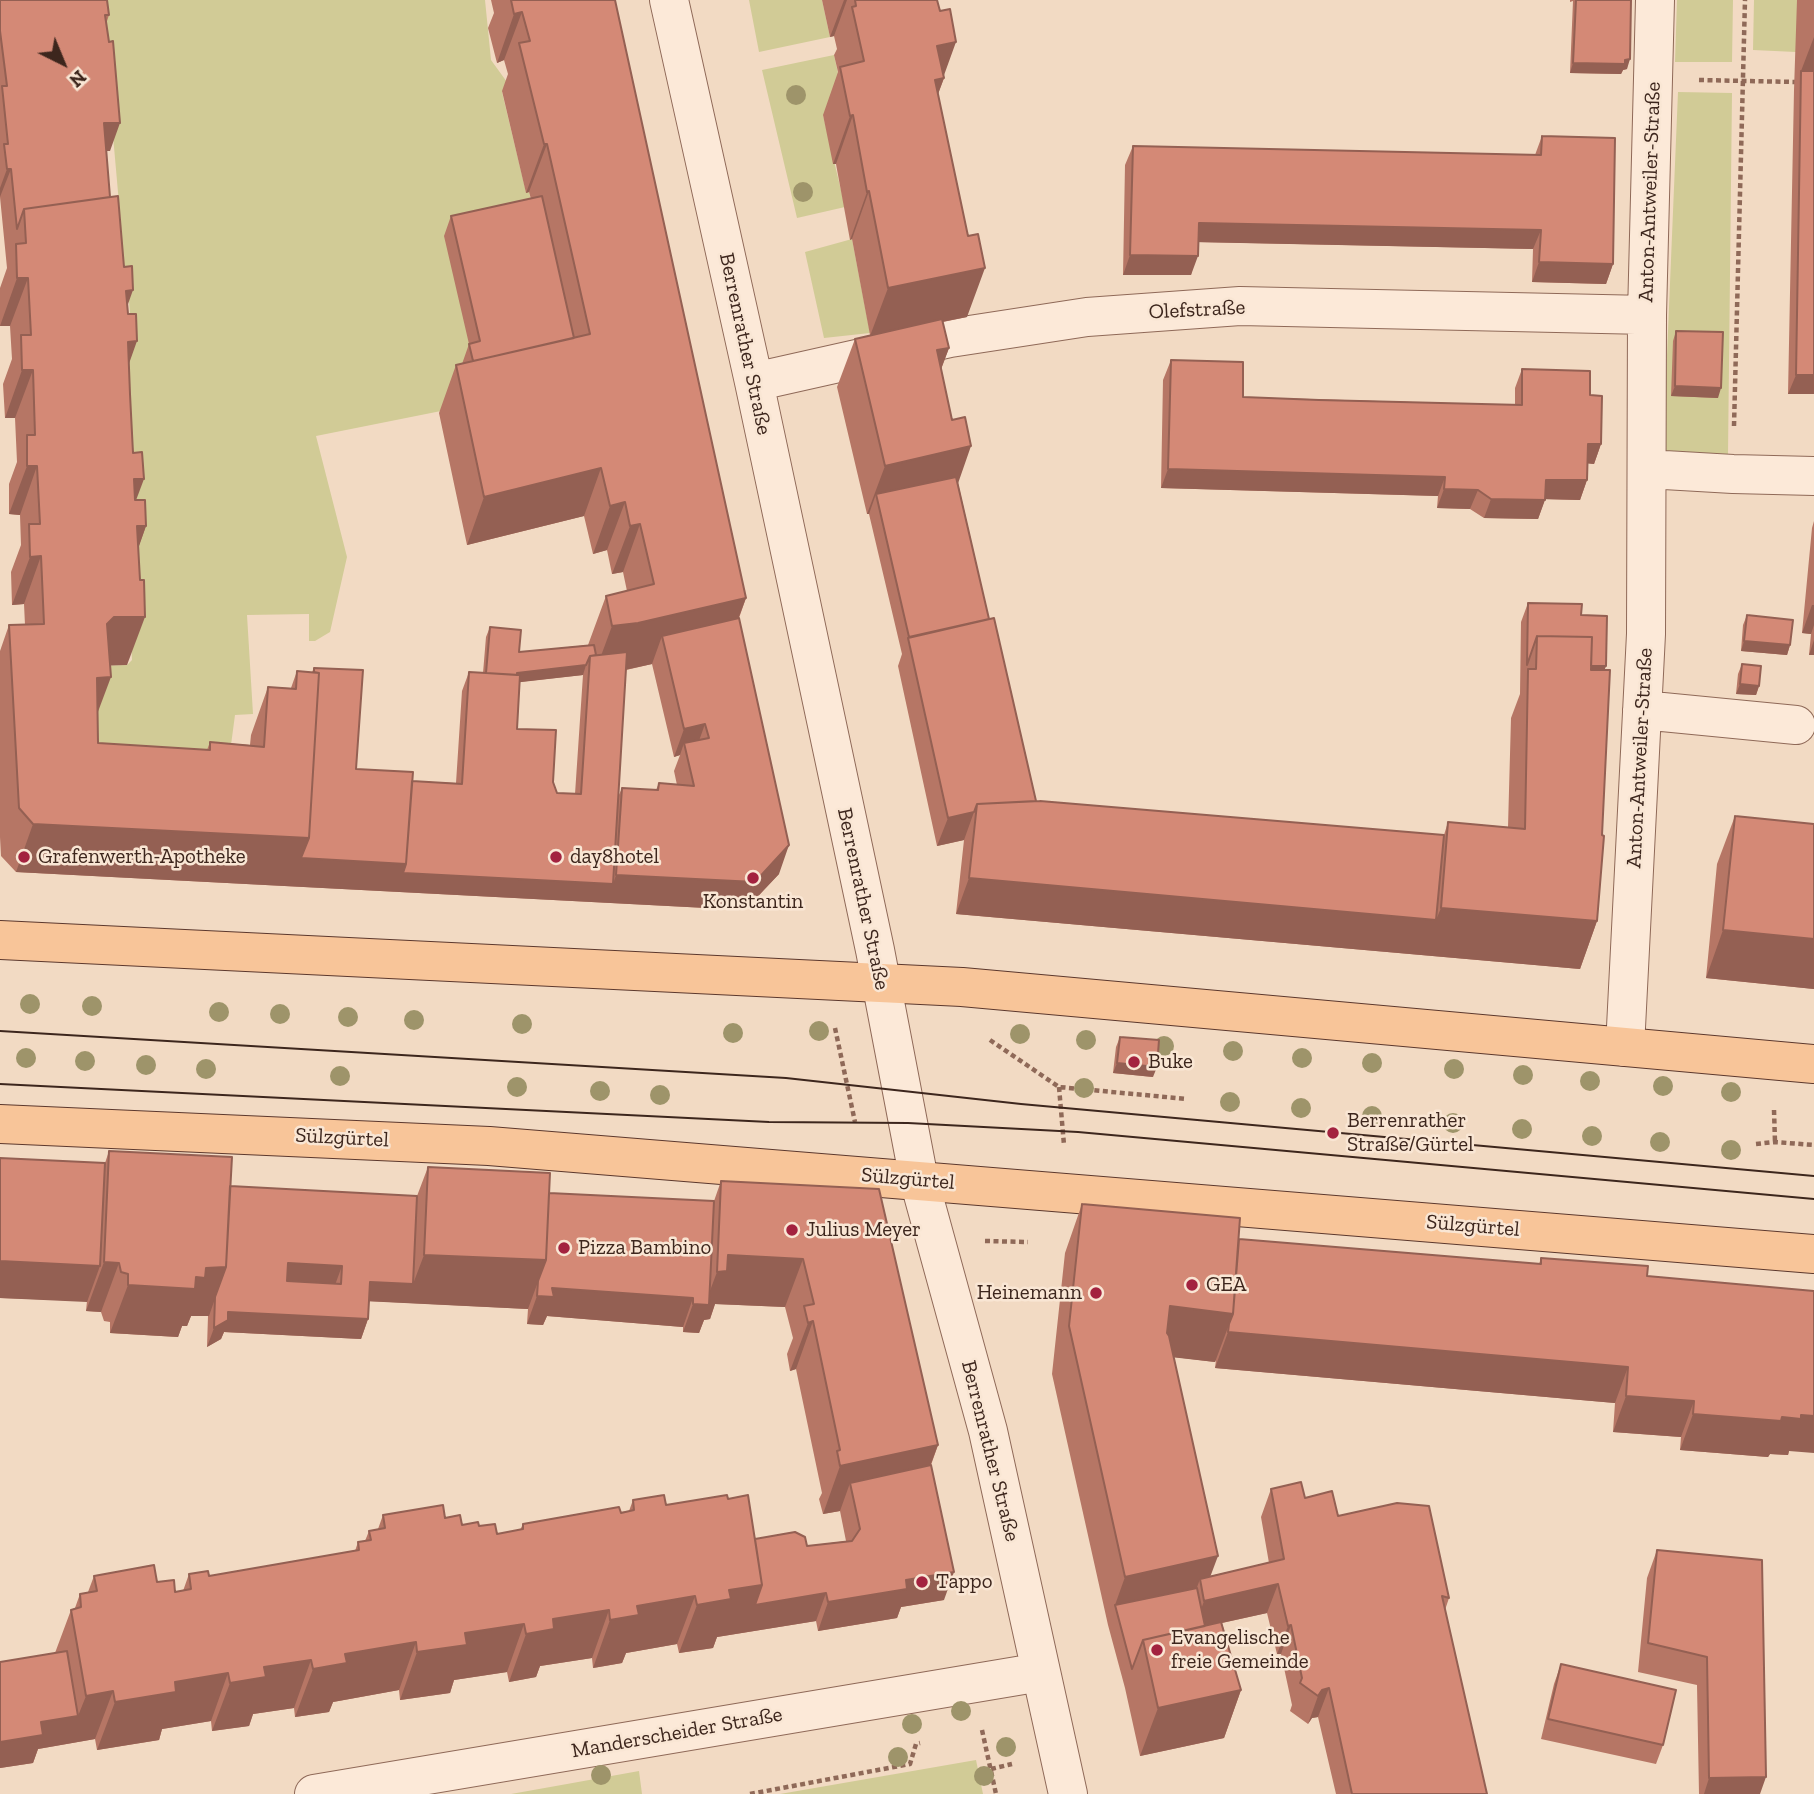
<!DOCTYPE html>
<meta charset="utf-8">
<style>
body{margin:0}
#map{position:relative;width:1814px;height:1794px;overflow:hidden;background:#f2dac3;font-family:"Zilla Slab",serif}
canvas{display:block}
.north{position:absolute;left:28px;top:28px;width:70px;height:70px;-webkit-text-stroke:5px #f9e6d4;paint-order:stroke;rotate:137deg;font-size:19px;font-weight:700;line-height:28px;text-align:center;color:#3d261d}
.north::after{content:'';display:block;margin:auto;width:24px;height:32px;background:#3d261d;clip-path:polygon(50% 0,100% 100%,50% 72%,0 100%)}
</style>
<div id="map">
<canvas width="1814" height="1794"></canvas>
<div class="north">N</div>
</div>
<script>
const ctx = document.querySelector('canvas').getContext('2d');
ctx.lineJoin = 'round';
function paint(path, color) {
  ctx.fillStyle = color;
  ctx.fill(path, 'evenodd');
}
function poly(rows) {
  const path = new Path2D();
  for (const r of rows) {
    path.moveTo(r[0], r[1]);
    for (let i = 2; i < r.length; i += 2) path.lineTo(r[i], r[i + 1]);
  }
  return path;
}
function strokePath(path, color, width, dash) {
  ctx.strokeStyle = color;
  ctx.lineWidth = width;
  ctx.lineCap = dash ? 'butt' : 'round';
  ctx.setLineDash(dash || []);
  ctx.stroke(path);
}
function write(font, color, halo, rows, align = 'center') {
  ctx.font = font + ' "Zilla Slab",serif';
  ctx.lineWidth = 5;
  ctx.setLineDash([]);
  ctx.textBaseline = 'middle';
  ctx.strokeStyle = halo;
  ctx.fillStyle = color;
  for (const [text, x, y, turn = 0] of rows) {
    ctx.save();
    ctx.translate(x, y);
    ctx.rotate((+turn || 0) * Math.PI / 180);
    ctx.textAlign = isNaN(turn) ? turn : align;
    if (halo) ctx.strokeText(text, 0, 0);
    ctx.fillText(text, 0, 0);
    ctx.restore();
  }
}
const green = poly([
 [101,0,485,0,491,60,512,89,502,92,526,192,529,192,535,216,473,360,471,405,316,436,347,557,330,632,315,641,309,641,309,614,247,615,253,714,235,715,231,745,215,776,80,791,96,666,127,665,132,660,117,350,133,351,129,301,106,233,121,226],
 [749,0,822,0,830,37,759,52],
 [1677,0,1733,0,1732,62,1675,62],
 [1754,0,1798,0,1796,52,1753,50],
 [834,55,846,109,823,115,845,207,797,218,762,70],
 [1678,92,1732,93,1728,454,1663,451],
 [852,239,870,333,824,338,805,252],
 [976,1760,983,1794,780,1794],
 [639,1771,642,1794,511,1794,567,1784]
]);
const path = poly([
 [1699,80,1796,82],
 [1734,426,1745,0],
 [835,1028,855,1122],
 [990,1040,1059,1087,1187,1099],
 [1059,1087,1064,1145],
 [1774,1110,1775,1142],
 [1756,1144,1775,1142,1814,1145],
 [985,1241,1028,1242],
 [982,1730,996,1794],
 [991,1769,1012,1764],
 [750,1794,910,1764,916,1744,920,1743]
]);
const minor = poly([
 [669,0,754,382,875,950,919,1180,988,1431,1068,1794],
 [754,382,950,338,1087,317,1240,306,1647,315],
 [1647,469,1733,474,1814,476],
 [1642,710,1796,725],
 [1625,1047,1646,634,1647,315,1655,0],
 [314,1794,1041,1672]
]);
const major = poly([
 [0,940,962,987,1814,1064],
 [0,1124,489,1146,1814,1254]
]);
const tram = poly([
 [0,1031,786,1078,1021,1104,1814,1176],
 [0,1084,769,1122,908,1123,1078,1132,1814,1199]
]);
const trees = [
 [796,95],
 [803,192],
 [30,1004],
 [92,1006],
 [219,1012],
 [280,1014],
 [348,1017],
 [414,1020],
 [522,1024],
 [819,1031],
 [733,1033],
 [1020,1034],
 [1086,1040],
 [1164,1046],
 [1233,1051],
 [26,1058],
 [1302,1058],
 [85,1061],
 [1372,1063],
 [146,1065],
 [206,1069],
 [1454,1069],
 [1523,1075],
 [340,1076],
 [1590,1081],
 [1663,1086],
 [517,1087],
 [1084,1088],
 [600,1091],
 [1731,1092],
 [660,1095],
 [1230,1102],
 [1301,1108],
 [1372,1116],
 [1453,1123],
 [1522,1129],
 [1592,1136],
 [1660,1142],
 [1731,1150],
 [961,1711],
 [912,1724],
 [1006,1747],
 [898,1757],
 [601,1775],
 [984,1776]
];
const wall = poly([
 [0,0,109,15,106,24,110,151,106,151,110,197,127,307,130,394,136,500,146,526,138,548,127,665,110,665,97,714,98,743,207,750,210,742,250,745,251,735,268,687,291,688,297,671,312,672,314,668,356,769,412,781,456,783,462,691,469,672,483,673,486,637,490,627,519,652,588,645,606,596,627,591,623,572,612,574,607,550,593,554,584,516,467,545,439,413,456,365,462,364,469,344,444,236,451,216,531,199,529,192,526,193,502,91,508,74,504,60,497,63,488,28,494,13,491,0,615,0,746,598,739,618,779,874,745,910,16,872,1,856,0,837,0,651,9,625,25,625,24,604,12,605,11,572,21,545,20,515,9,514,9,484,17,462,15,418,5,418,3,384,12,359,10,326,0,326,0,288,7,268,0,197],
 [652,664,674,757,680,755,674,771,677,785,659,783,656,790,622,788,618,797,626,670],
 [583,675,575,794,557,793,517,729,519,682],
 [822,0,937,0,944,78,938,94,967,317,943,322,949,348,941,369,958,483,989,619,1036,801,1444,835,1448,822,1508,827,1511,718,1520,694,1521,622,1528,603,1581,615,1606,666,1604,670,1597,921,1580,969,956,914,964,840,937,846,898,666,902,654,869,514,867,514,837,387,855,339,870,335,852,239,850,240,836,164,833,164,823,115,838,72,834,55,837,49,834,36,830,37],
 [1570,0,1631,0,1627,69,1623,70,1621,74,1570,73,1573,1,1570,2],
 [1797,0,1814,0,1814,394,1788,394,1794,90],
 [1542,136,1613,264,1606,284,1532,282,1533,249,1199,242,1191,275,1123,275,1125,165,1133,146,1535,155],
 [1676,331,1718,398,1671,396,1673,341],
 [1171,360,1243,397,1515,405,1515,388,1522,369,1590,395,1601,444,1594,464,1588,463,1587,480,1580,500,1545,499,1538,519,1484,518,1470,509,1437,508,1438,496,1161,488,1163,380],
 [1814,521,1814,655,1809,655,1811,634,1802,633,1812,528],
 [1747,615,1790,645,1787,655,1741,651,1743,625],
 [1742,664,1759,686,1756,695,1736,694,1738,674],
 [1735,816,1814,824,1814,989,1706,978,1717,864],
 [1120,1037,1153,1077,1113,1073,1116,1047],
 [109,1151,230,1186,417,1196,428,1167,549,1193,714,1201,721,1181,879,1189,938,1445,931,1465,944,1600,901,1607,897,1618,818,1631,816,1621,717,1637,713,1648,679,1653,677,1644,626,1653,622,1663,593,1668,592,1658,540,1666,536,1677,509,1682,507,1672,454,1680,450,1693,400,1700,399,1690,333,1702,329,1712,295,1717,294,1708,253,1714,249,1726,212,1731,211,1721,162,1729,159,1740,97,1750,95,1739,38,1749,33,1763,0,1768,0,1662,55,1653,71,1610,75,1608,80,1594,88,1592,94,1576,157,1582,175,1592,183,1591,189,1574,209,1576,355,1551,358,1542,365,1541,369,1531,378,1529,383,1515,445,1518,462,1525,479,1526,497,1534,520,1530,523,1524,629,1511,633,1500,666,1505,728,1499,755,1539,807,1546,846,1541,840,1511,823,1514,819,1499,822,1493,796,1369,790,1371,787,1354,793,1338,785,1307,715,1304,710,1319,704,1320,699,1333,683,1332,683,1327,547,1316,543,1325,527,1324,528,1309,369,1301,368,1319,361,1339,224,1332,221,1339,207,1347,208,1316,191,1316,187,1326,182,1326,178,1337,110,1333,110,1322,104,1321,101,1312,86,1311,87,1301,0,1298,0,1158,105,1163],
 [1082,1204,1239,1239,1539,1264,1541,1258,1647,1276,1789,1451,1788,1455,1770,1454,1768,1457,1680,1450,1681,1437,1613,1432,1615,1403,1215,1368,1216,1360,1215,1362,1174,1357,1210,1576,1269,1563,1261,1517,1271,1489,1305,1498,1338,1516,1449,1598,1445,1610,1487,1794,1336,1794,1318,1717,1312,1718,1308,1724,1290,1711,1292,1705,1281,1654,1277,1654,1267,1613,1222,1623,1241,1690,1224,1738,1140,1756,1125,1688,1108,1625,1052,1374,1065,1253],
 [1657,1550,1762,1560,1760,1794,1699,1794,1697,1685,1638,1672,1647,1578],
 [1561,1664,1663,1745,1656,1764,1541,1739,1554,1684]
]);
const shadedWall = poly([
 [844,0,847,0,834,36,830,37],
 [522,12,504,60,497,63,514,14],
 [1814,37,1814,91,1801,71],
 [956,42,943,78,944,78,926,126,937,46],
 [1630,59,1627,69,1623,70,1621,74,1570,73,1573,63],
 [853,115,836,164,833,164,850,116],
 [104,123,120,123,110,151,94,151],
 [544,144,547,144,529,192,526,193],
 [7,169,11,169,0,197,0,188],
 [869,191,852,239,850,240,867,192],
 [1199,223,1541,230,1533,249,1192,242],
 [1130,255,1198,256,1191,275,1123,275],
 [1539,262,1613,264,1606,284,1532,282],
 [985,268,967,317,870,336,888,288],
 [17,278,28,278,10,326,0,326],
 [133,290,116,338,126,291],
 [137,341,120,389,128,342],
 [949,348,931,396,937,350],
 [22,370,33,370,15,418,5,418],
 [1796,375,1814,375,1814,394,1788,394],
 [1675,386,1721,388,1718,398,1671,396],
 [1588,444,1601,444,1594,464,1581,463],
 [971,446,954,495,876,494,869,514,867,514,885,466],
 [27,466,37,466,20,515,9,514],
 [601,468,584,516,467,545,484,497],
 [1168,469,1445,477,1438,496,1161,488],
 [134,479,144,479,126,527],
 [1546,480,1587,480,1580,500,1539,499],
 [1444,489,1478,490,1470,509,1437,508],
 [1491,499,1545,500,1538,519,1484,518],
 [625,502,607,550,593,554,610,506],
 [640,524,623,572,612,574,630,526],
 [137,526,146,526,129,575],
 [41,556,24,604,12,605,30,557],
 [746,598,728,646,662,636,652,664,620,671,598,664,612,626],
 [1812,605,1814,605,1814,625,1811,634,1802,633],
 [114,617,145,617,127,665,96,666,107,624],
 [1814,640,1814,655,1809,655],
 [1744,641,1790,645,1787,655,1741,651],
 [586,665,583,675,513,683,517,673],
 [1536,665,1606,666,1599,685,1536,669],
 [111,677,93,725,97,678],
 [1740,684,1759,686,1756,695,1736,694],
 [705,724,695,752,684,743,680,755,674,757,684,729],
 [974,812,964,840,937,846,948,818],
 [33,824,309,838,406,864,613,884,616,875,789,845,779,874,745,910,16,872],
 [969,878,1436,920,1441,908,1597,921,1580,969,956,914],
 [1723,930,1814,939,1814,989,1706,978],
 [1117,1063,1157,1067,1153,1077,1113,1073],
 [424,1255,546,1260,528,1309,363,1301,370,1282,413,1284],
 [728,1255,803,1259,785,1307,715,1304,710,1319,704,1320,699,1333,683,1332,693,1304,705,1304,717,1272],
 [0,1261,100,1266,87,1302,0,1298],
 [104,1262,119,1263,101,1312,86,1311],
 [288,1263,342,1266,335,1285,281,1282],
 [226,1267,209,1316,191,1316,187,1326,182,1326,178,1337,110,1333,128,1285,196,1277,206,1268],
 [552,1288,693,1298,683,1327,547,1316,543,1325,527,1324,537,1296],
 [1170,1306,1233,1314,1215,1362,1153,1355],
 [228,1312,368,1319,361,1339,224,1332,221,1339,207,1347,214,1328],
 [813,1321,796,1369,790,1371,808,1323],
 [1228,1332,1628,1367,1615,1403,1215,1368],
 [1626,1396,1694,1401,1681,1437,1613,1432],
 [1693,1414,1782,1417,1801,1415,1814,1416,1814,1453,1789,1451,1788,1455,1770,1454,1768,1457,1680,1450],
 [938,1445,920,1493,850,1483,840,1511,823,1514,840,1466],
 [1218,1556,1203,1596,1200,1579,1190,1607,1115,1605,1125,1577],
 [954,1572,944,1600,901,1607,897,1618,818,1631,828,1602,906,1580],
 [1278,1584,1267,1613,1194,1629,1204,1601],
 [762,1585,826,1593,816,1621,717,1637,713,1648,679,1653,697,1605,729,1590],
 [695,1596,677,1644,626,1653,622,1663,593,1668,610,1620,637,1606],
 [609,1610,592,1658,540,1666,536,1677,509,1682,526,1634,553,1619],
 [524,1624,507,1672,454,1680,450,1693,400,1700,417,1652,465,1633],
 [1291,1625,1281,1654,1277,1654,1288,1626],
 [416,1642,399,1690,333,1702,329,1712,295,1717,313,1669,345,1654],
 [311,1660,294,1708,253,1714,249,1726,212,1731,230,1683,264,1667],
 [228,1673,211,1721,162,1729,159,1740,97,1750,115,1702,175,1682],
 [1329,1688,1318,1717,1312,1718,1308,1724,1318,1696,1322,1690],
 [1241,1690,1224,1738,1140,1756,1158,1708],
 [113,1691,95,1739,38,1749,33,1763,0,1768,0,1742,41,1722,78,1716,86,1696],
 [1766,1777,1760,1794,1704,1794,1709,1778]
]);
const building = poly([
 [0,0,107,0,109,15,105,15,109,42,113,41,120,123,104,123,110,197,24,209,17,229,11,169,7,169,4,144,8,144,2,86,7,86,0,31,0,0],
 [511,0,615,0,746,598,638,623,612,626,606,596,654,584,640,524,630,526,625,502,610,506,601,468,484,497,456,365,590,334,547,144,544,144,519,43,530,41,522,12,514,14,511,0],
 [855,0,937,0,940,11,950,9,956,42,937,46,944,78,935,80,968,236,978,234,985,268,888,288,869,191,867,192,853,115,850,116,840,67,864,61,852,7,856,6,855,0],
 [1576,0,1631,0,1630,59,1625,60,1625,64,1573,63,1576,0],
 [1801,71,1814,71,1814,375,1796,375,1801,71],
 [1542,136,1615,138,1613,264,1539,262,1541,230,1199,223,1198,256,1130,255,1133,146,1541,155,1542,136],
 [118,196,124,267,132,266,133,290,126,291,128,314,136,314,137,341,128,342,130,394,133,453,142,452,144,479,134,479,135,500,145,500,146,526,137,526,140,580,144,580,145,617,114,617,107,624,111,677,97,678,98,743,210,750,210,742,264,747,268,687,296,689,297,671,319,673,309,838,33,824,19,808,9,625,44,624,41,556,30,557,29,524,40,524,37,466,27,466,27,435,35,435,33,370,22,370,21,335,31,335,28,278,17,278,16,244,26,243,24,209,118,196],
 [542,196,574,338,473,361,469,344,480,341,451,216,542,196],
 [942,319,949,348,937,350,952,420,965,417,971,446,885,466,855,339,942,319],
 [1676,331,1723,332,1721,388,1675,386,1676,331],
 [1171,360,1243,362,1243,397,1319,400,1522,405,1522,369,1590,371,1590,395,1602,396,1601,444,1588,444,1587,480,1546,480,1545,500,1491,499,1478,490,1444,489,1445,477,1168,469,1171,360],
 [956,477,989,619,909,637,876,494,956,477],
 [1528,603,1582,604,1581,615,1607,616,1606,666,1591,666,1592,637,1537,636,1527,665,1528,603],
 [1747,615,1793,620,1790,645,1744,641,1747,615],
 [739,618,789,845,755,882,616,875,622,788,658,790,659,783,694,786,684,743,709,738,705,724,684,729,662,636,739,618],
 [994,618,1036,801,977,804,974,812,948,818,908,638,994,618],
 [490,627,521,630,519,652,594,645,596,655,590,656,586,665,517,673,517,675,486,673,490,627],
 [1537,636,1592,637,1591,670,1610,670,1602,835,1604,836,1597,921,1441,908,1448,822,1525,829,1528,669,1536,669,1537,636],
 [627,652,613,884,403,873,406,864,412,781,462,784,469,672,520,675,517,729,556,730,553,782,557,793,581,794,590,656,627,652],
 [1742,664,1761,666,1759,686,1740,684,1742,664],
 [314,668,363,670,356,769,413,772,406,864,301,858,309,838,319,673,314,672,314,668],
 [1040,801,1444,835,1436,920,969,878,977,804,1040,801],
 [1735,816,1814,824,1814,939,1723,930,1735,816],
 [1120,1037,1159,1040,1157,1067,1117,1063,1120,1037],
 [109,1151,232,1157,226,1267,206,1268,205,1278,196,1277,195,1289,128,1285,128,1274,121,1272,119,1263,104,1262,109,1151],
 [0,1158,105,1163,100,1266,0,1261,0,1158],
 [428,1167,550,1173,546,1260,424,1255,428,1167],
 [721,1181,879,1189,938,1445,840,1466,837,1451,840,1450,813,1321,808,1323,804,1306,814,1304,803,1259,728,1255,727,1271,717,1272,721,1181],
 [230,1186,417,1196,413,1284,370,1282,368,1319,228,1312,228,1320,214,1328,215,1297,226,1267,230,1186],
 [288,1263,342,1266,341,1284,287,1281,288,1263],
 [549,1193,714,1201,709,1305,693,1304,693,1298,552,1288,554,1297,537,1296,538,1281,546,1260,549,1193],
 [1082,1204,1240,1218,1233,1314,1170,1306,1167,1333,1169,1336,1218,1556,1125,1577,1069,1326,1082,1204],
 [1239,1239,1541,1264,1541,1258,1648,1266,1647,1276,1814,1291,1814,1416,1801,1415,1801,1419,1782,1417,1781,1421,1693,1414,1694,1401,1626,1396,1628,1367,1228,1332,1229,1324,1233,1314,1239,1239],
 [931,1465,954,1572,906,1580,907,1589,828,1602,826,1593,755,1605,762,1585,755,1539,795,1532,805,1537,807,1546,852,1541,860,1529,850,1483,931,1465],
 [1301,1482,1305,1498,1332,1491,1338,1516,1397,1503,1429,1506,1449,1598,1442,1596,1487,1794,1352,1794,1329,1688,1322,1690,1318,1696,1300,1683,1302,1678,1291,1625,1288,1626,1278,1584,1204,1601,1200,1579,1284,1559,1271,1489,1301,1482],
 [664,1495,666,1505,727,1495,728,1499,748,1495,762,1585,729,1590,731,1599,697,1605,695,1596,637,1606,639,1615,610,1620,609,1610,553,1619,554,1629,526,1634,524,1624,465,1633,467,1645,417,1652,416,1642,345,1654,347,1663,313,1669,311,1660,264,1667,266,1677,230,1683,228,1673,175,1682,176,1692,115,1702,113,1691,86,1696,71,1610,81,1607,80,1594,97,1591,94,1576,154,1565,157,1582,174,1580,175,1592,191,1589,189,1574,208,1571,209,1576,359,1550,358,1542,371,1540,369,1531,385,1528,383,1515,443,1505,445,1518,460,1515,462,1525,478,1522,479,1526,495,1524,497,1534,523,1529,523,1524,619,1507,621,1513,634,1510,633,1500,664,1495],
 [1657,1550,1762,1560,1766,1777,1709,1778,1707,1657,1648,1643,1657,1550],
 [1197,1588,1205,1626,1143,1640,1132,1669,1115,1605,1197,1588],
 [1221,1622,1241,1690,1158,1708,1143,1640,1221,1622],
 [67,1651,78,1716,41,1722,43,1735,0,1742,0,1662,67,1651],
 [1561,1664,1676,1690,1663,1745,1548,1719,1561,1664]
]);
const markers = [
 [24,857,7,"#a3223f"],
 [556,857,7,"#a3223f"],
 [753,878,7,"#a3223f"],
 [1134,1062,7,"#a3223f"],
 [1333,1133,7,"#a3223f"],
 [792,1230,7,"#a3223f"],
 [564,1248,7,"#a3223f"],
 [1192,1285,7,"#a3223f"],
 [1096,1293,7,"#a3223f"],
 [922,1582,7,"#a3223f"],
 [1157,1650,7,"#a3223f"]
];
const streetNames = [
 ["Anton-Antweiler-Straße",1650,192,-88],
 ["Olefstraße",1197,310,-3],
 ["Berrenrather Straße",745,344,78],
 ["Anton-Antweiler-Straße",1640,758,-87],
 ["Berrenrather Straße",863,899,78],
 ["Sülzgürtel",342,1138,3],
 ["Sülzgürtel",908,1179,5],
 ["Sülzgürtel",1473,1226,5],
 ["Berrenrather Straße",990,1451,76],
 ["Manderscheider Straße",677,1733,-10]
];
const poiNames = [
 ["Grafenwerth-Apotheke",38,857],
 ["day8hotel",570,857],
 ["Konstantin",753,902,"center"],
 ["Buke",1148,1062],
 ["Berrenrather",1347,1121],
 ["Straße/Gürtel",1347,1145],
 ["Julius Meyer",806,1230],
 ["Pizza Bambino",578,1248],
 ["GEA",1206,1285],
 ["Heinemann",1082,1293,"right"],
 ["Tappo",936,1582],
 ["Evangelische",1171,1638],
 ["freie Gemeinde",1171,1662]
];
paint(green, '#d1cb96');
strokePath(minor, '#8f6958', 40);
strokePath(major, '#5c382d', 40);
strokePath(path, '#8f6958', 4.5, [5, 3.5]);
strokePath(minor, '#fce9d8', 38);
strokePath(major, '#f8c599', 38);
strokePath(tram, '#3d261d', 2);
ctx.fillStyle = '#9e946a';
for (const [x, y] of trees) {
  ctx.beginPath();
  ctx.arc(x, y, 10, 0, 2 * Math.PI);
  ctx.fill();
}
paint(wall, '#b67665');
paint(shadedWall, '#946053');
paint(building, '#d48976');
strokePath(building, '#946053', 2);
for (const [x, y, r, color] of markers) {
  const dot = new Path2D();
  dot.arc(x, y, r, 0, 2 * Math.PI);
  ctx.fillStyle = color;
  ctx.fill(dot);
  strokePath(dot, '#f9e6d4', 2.5);
}
write('21px', '#3d261d', '#f9e6d4', streetNames);
write('21px', '#3d261d', '#f9e6d4', poiNames, 'left');
</script>
